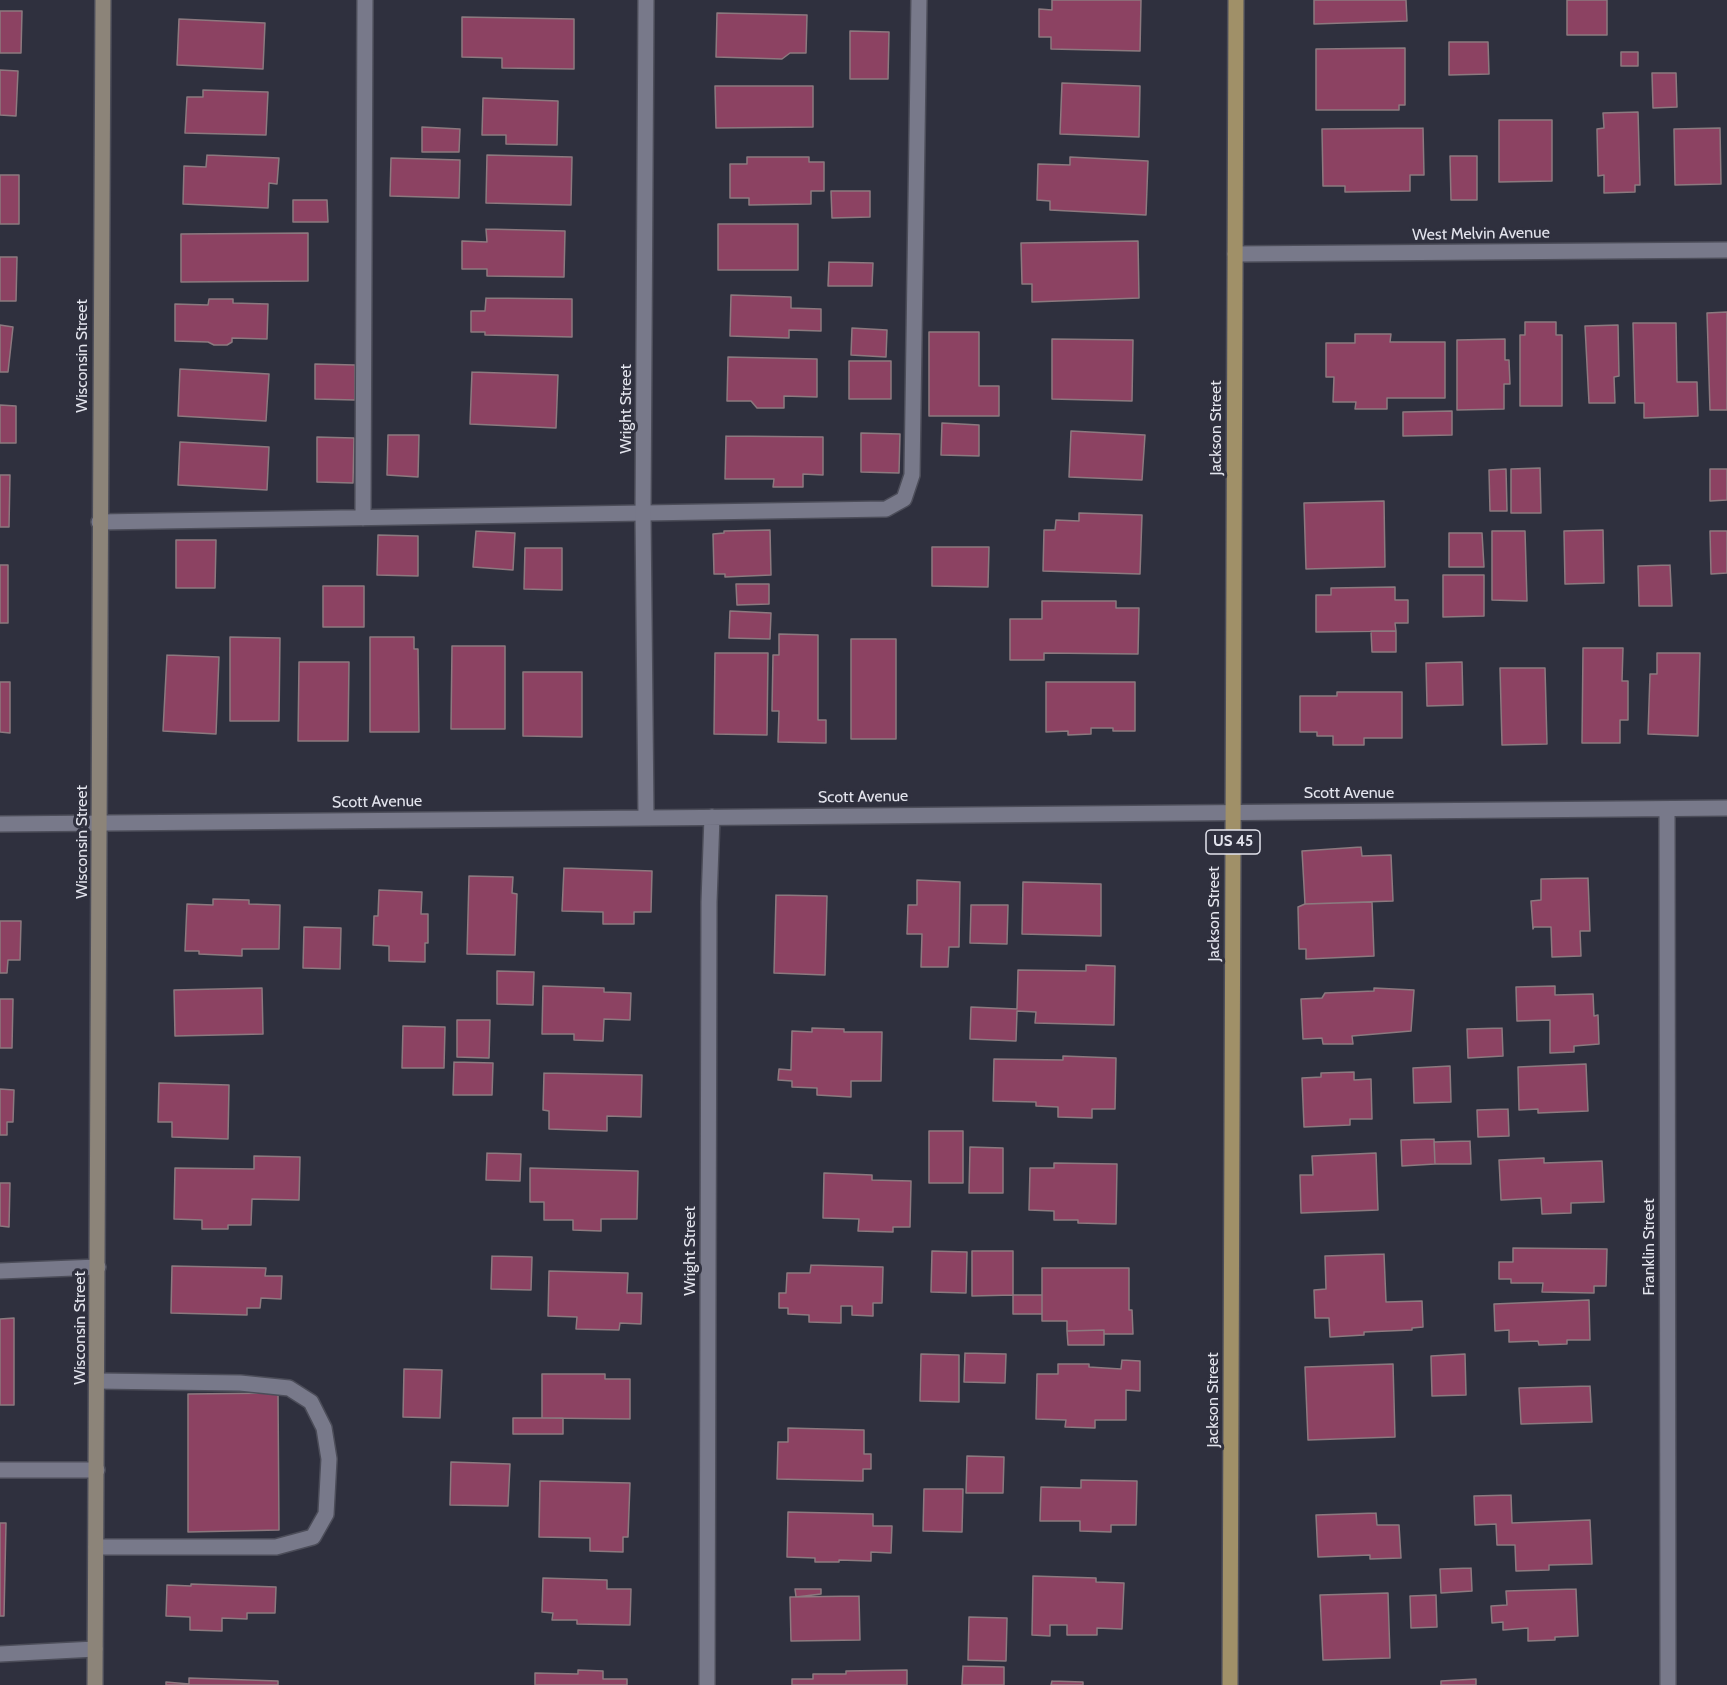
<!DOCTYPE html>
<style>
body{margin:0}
canvas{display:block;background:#2f303e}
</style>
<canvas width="1727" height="1685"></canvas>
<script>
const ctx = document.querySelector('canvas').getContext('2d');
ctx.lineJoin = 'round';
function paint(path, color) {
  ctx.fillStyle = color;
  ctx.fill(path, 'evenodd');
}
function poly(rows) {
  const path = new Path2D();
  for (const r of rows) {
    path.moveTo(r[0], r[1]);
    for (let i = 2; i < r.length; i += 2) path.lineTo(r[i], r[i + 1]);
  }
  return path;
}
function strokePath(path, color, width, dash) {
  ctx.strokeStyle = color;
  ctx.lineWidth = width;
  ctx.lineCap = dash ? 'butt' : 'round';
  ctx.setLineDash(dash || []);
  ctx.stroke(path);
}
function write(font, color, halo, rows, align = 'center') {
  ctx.font = font + ' Cabin,sans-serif';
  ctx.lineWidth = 6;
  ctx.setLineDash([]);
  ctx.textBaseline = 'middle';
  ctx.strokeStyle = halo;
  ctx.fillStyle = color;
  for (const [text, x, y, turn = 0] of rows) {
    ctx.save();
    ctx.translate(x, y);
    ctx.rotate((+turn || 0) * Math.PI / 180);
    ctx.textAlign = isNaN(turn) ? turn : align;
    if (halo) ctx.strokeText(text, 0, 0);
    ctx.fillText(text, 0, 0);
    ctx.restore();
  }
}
const building = poly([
 [1052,0,1141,0,1140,51,1051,49,1051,37,1039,37,1039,9,1052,10,1052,0],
 [1314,0,1406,0,1407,21,1314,24,1314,0],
 [1567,0,1607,0,1607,35,1567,35,1567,0],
 [0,11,22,11,21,53,0,53,0,11],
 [717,13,807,15,806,53,790,53,782,59,716,57,717,13],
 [462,17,574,19,574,69,502,68,502,58,462,57,462,17],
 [179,19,265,23,263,69,177,65,179,19],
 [850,31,889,32,888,79,850,79,850,31],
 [1449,42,1488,42,1489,74,1449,75,1449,42],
 [1405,48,1405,105,1399,105,1399,110,1316,110,1316,49,1405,48],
 [1621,52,1638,52,1638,66,1621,66,1621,52],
 [0,70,18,71,16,116,0,115,0,70],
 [1652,73,1676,73,1677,107,1653,108,1652,73],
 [1062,83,1140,86,1139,137,1060,134,1062,83],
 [715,86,813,86,813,127,716,128,715,86],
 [203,90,268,92,266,135,185,133,187,97,203,97,203,90],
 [483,98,558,101,557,145,506,144,506,135,482,135,483,98],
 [1638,112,1640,185,1635,185,1635,192,1604,193,1604,175,1598,176,1597,129,1604,128,1603,113,1638,112],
 [1499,120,1552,120,1552,181,1499,182,1499,120],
 [422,127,460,129,459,152,422,152,422,127],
 [1423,128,1424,175,1410,175,1410,191,1345,192,1345,186,1323,186,1322,129,1423,128],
 [1720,128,1721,184,1675,185,1674,129,1720,128],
 [207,155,279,158,277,184,269,183,268,208,183,204,184,166,206,167,207,155],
 [487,155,572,157,571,205,486,203,487,155],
 [1450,156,1477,156,1477,200,1451,200,1450,156],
 [747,157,809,157,809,162,824,162,824,191,811,191,811,204,749,205,749,198,730,198,730,164,747,164,747,157],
 [1070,157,1148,161,1146,215,1050,210,1050,201,1037,200,1038,164,1070,165,1070,157],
 [391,158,460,160,459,198,390,196,391,158],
 [0,175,19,175,19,224,0,224,0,175],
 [831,191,870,191,870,217,832,218,831,191],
 [293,200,327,200,328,222,293,222,293,200],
 [718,224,798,224,798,270,718,270,718,224],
 [486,229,565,231,564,277,487,276,487,269,462,269,462,241,487,242,486,229],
 [308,233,308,281,181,282,181,234,308,233],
 [1138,241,1139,298,1032,302,1032,284,1022,284,1021,243,1138,241],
 [0,257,17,257,16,301,0,301,0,257],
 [829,262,873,263,872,286,828,286,829,262],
 [731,295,791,297,791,308,821,309,821,331,789,330,789,338,730,336,731,295],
 [486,298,572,299,572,337,485,335,485,332,471,332,471,311,485,311,486,298],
 [209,299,233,299,233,303,268,304,267,339,232,338,232,342,227,345,214,345,208,342,175,341,175,304,208,305,209,299],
 [1727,312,1727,410,1710,410,1707,313,1727,312],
 [1525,322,1556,322,1556,335,1562,335,1562,406,1520,406,1520,335,1525,335,1525,322],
 [1633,323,1676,323,1677,382,1697,382,1698,416,1644,418,1644,403,1635,403,1633,323],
 [0,325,13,327,8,372,0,372,0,325],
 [1618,325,1619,376,1614,377,1615,403,1589,403,1585,326,1618,325],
 [852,328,887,330,886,357,851,355,852,328],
 [929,332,979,332,979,386,999,386,999,416,929,416,929,332],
 [1355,334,1391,334,1390,342,1445,342,1445,398,1387,398,1387,409,1355,409,1356,402,1333,402,1334,377,1326,377,1326,343,1355,343,1355,334],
 [1052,339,1133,340,1132,401,1052,399,1052,339],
 [1505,339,1505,360,1509,360,1510,384,1504,384,1504,409,1457,410,1457,340,1505,339],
 [728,357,817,359,817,397,784,396,784,408,757,408,751,401,727,401,728,357],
 [849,361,891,361,891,399,849,399,849,361],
 [315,364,355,365,355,400,315,399,315,364],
 [180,369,269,374,266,421,178,416,180,369],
 [472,372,558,375,556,428,470,424,472,372],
 [0,405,16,406,16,443,0,443,0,405],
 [1452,411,1452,435,1403,436,1403,412,1452,411],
 [942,423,979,425,979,456,941,455,942,423],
 [1071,431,1145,435,1142,480,1069,477,1071,431],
 [861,433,900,434,899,473,861,472,861,433],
 [388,435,419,435,418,477,387,475,388,435],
 [726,436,823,437,823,475,803,474,803,487,773,487,774,479,725,479,726,436],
 [317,437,354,438,353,483,317,482,317,437],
 [180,442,269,447,267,490,178,485,180,442],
 [1540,468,1541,513,1511,513,1511,469,1540,468],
 [1506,469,1507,511,1490,511,1489,470,1506,469],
 [1710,469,1727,469,1727,500,1710,501,1710,469],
 [0,475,10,475,9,527,0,527,0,475],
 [1384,501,1385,567,1306,569,1304,503,1384,501],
 [1079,513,1142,515,1140,574,1043,571,1044,530,1055,530,1056,520,1079,521,1079,513],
 [770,530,771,575,725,577,725,574,714,574,713,534,724,533,724,531,770,530],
 [1603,530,1604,583,1565,584,1564,531,1603,530],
 [476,531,515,533,513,570,473,567,476,531],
 [1492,531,1525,531,1527,601,1492,600,1492,531],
 [1710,531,1727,531,1727,573,1711,574,1710,531],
 [1449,533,1482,533,1484,567,1449,567,1449,533],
 [378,535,418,536,418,576,377,575,378,535],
 [176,540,216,540,215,588,176,588,176,540],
 [932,547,989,547,988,587,932,586,932,547],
 [525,548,562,548,562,590,524,589,525,548],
 [0,565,8,565,8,623,0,623,0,565],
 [1670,565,1672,606,1639,606,1638,566,1670,565],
 [1443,575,1484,575,1484,616,1443,617,1443,575],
 [736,584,769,584,769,604,737,605,736,584],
 [323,586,364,586,364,627,323,627,323,586],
 [1395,587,1395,600,1408,600,1408,623,1395,623,1396,631,1316,632,1316,595,1331,595,1331,588,1395,587],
 [1042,601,1116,601,1116,608,1139,608,1138,654,1044,653,1044,660,1010,660,1010,619,1042,619,1042,601],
 [730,611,771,613,770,639,729,638,730,611],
 [1371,631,1396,631,1396,652,1372,652,1371,631],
 [779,634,818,635,818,720,826,720,826,743,778,742,779,711,772,711,773,655,779,655,779,634],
 [230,637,280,638,279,721,230,721,230,637],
 [370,637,414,637,414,649,418,649,419,732,370,732,370,637],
 [851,639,896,639,896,739,851,739,851,639],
 [452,646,505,646,505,729,451,729,452,646],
 [1583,648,1623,648,1622,681,1628,681,1628,720,1620,720,1620,743,1582,743,1583,648],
 [715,653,768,653,767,735,714,734,715,653],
 [1657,653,1700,653,1698,736,1648,734,1650,674,1657,674,1657,653],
 [167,655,219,657,216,734,163,731,167,655],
 [299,662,349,662,348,741,298,741,299,662],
 [1462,662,1463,705,1427,706,1426,663,1462,662],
 [1500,668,1545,668,1547,744,1502,745,1500,668],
 [523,672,582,672,582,737,523,736,523,672],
 [0,682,10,682,10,733,0,732,0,682],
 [1046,682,1135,682,1135,731,1113,731,1113,728,1091,728,1091,734,1068,735,1068,731,1046,732,1046,682],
 [1337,692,1402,692,1402,738,1364,738,1364,745,1333,745,1333,736,1317,736,1317,732,1300,732,1300,696,1337,696,1337,692],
 [1361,847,1362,856,1391,855,1393,901,1305,904,1302,851,1361,847],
 [564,868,652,871,651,912,634,912,634,924,603,924,603,912,562,911,564,868],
 [469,876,513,877,512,893,517,894,515,955,467,954,469,876],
 [1588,878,1590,931,1580,931,1581,956,1552,957,1551,927,1534,927,1533,929,1531,901,1541,900,1541,879,1588,878],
 [917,880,960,882,959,947,949,947,948,967,921,967,922,934,907,934,908,905,917,905,917,880],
 [1023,882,1101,884,1101,936,1022,934,1023,882],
 [379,890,422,892,421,914,428,914,428,943,425,943,425,962,389,961,389,946,373,945,374,916,378,916,379,890],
 [776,895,827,896,825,975,774,973,776,895],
 [213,899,249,900,249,904,280,905,279,949,242,949,242,956,199,954,199,951,185,951,187,904,213,905,213,899],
 [1372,902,1374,956,1306,959,1306,949,1299,949,1298,907,1305,904,1372,902],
 [971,905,1008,905,1007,944,970,943,971,905],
 [0,921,21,921,20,960,8,960,7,973,0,973,0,921],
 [304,927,341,928,340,969,303,968,304,927],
 [1086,965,1115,966,1114,1025,1035,1023,1036,1012,1017,1011,1016,1041,970,1039,971,1007,1017,1009,1018,970,1086,971,1086,965],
 [497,971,534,972,533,1005,497,1004,497,971],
 [543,986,604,988,604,992,631,993,630,1020,604,1019,603,1041,574,1040,574,1034,542,1034,543,986],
 [1555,986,1555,995,1593,994,1594,1016,1598,1015,1599,1044,1574,1046,1574,1052,1550,1053,1550,1020,1517,1021,1516,987,1555,986],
 [262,988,263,1034,175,1036,174,990,262,988],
 [1374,988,1414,990,1411,1031,1352,1036,1353,1044,1323,1044,1322,1038,1303,1039,1301,999,1322,998,1325,993,1374,991,1374,988],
 [0,999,13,999,12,1048,0,1048,0,999],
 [457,1020,490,1020,489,1058,457,1057,457,1020],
 [403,1026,445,1027,444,1068,402,1068,403,1026],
 [812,1028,844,1029,844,1032,882,1032,881,1081,851,1081,851,1097,817,1095,817,1088,792,1087,792,1081,778,1080,779,1069,791,1070,792,1031,812,1032,812,1028],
 [1502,1028,1503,1056,1468,1058,1467,1029,1502,1028],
 [1063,1056,1116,1058,1115,1109,1092,1109,1092,1118,1058,1117,1058,1107,1036,1106,1036,1102,993,1101,994,1059,1063,1060,1063,1056],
 [454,1062,493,1063,492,1095,453,1095,454,1062],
 [1586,1064,1588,1111,1538,1113,1538,1109,1519,1110,1518,1067,1586,1064],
 [1450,1066,1451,1102,1414,1103,1413,1068,1450,1066],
 [1354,1072,1354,1080,1371,1079,1372,1119,1350,1119,1350,1125,1304,1127,1302,1078,1321,1077,1321,1073,1354,1072],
 [544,1073,642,1075,641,1117,607,1116,607,1131,549,1129,549,1111,543,1110,544,1073],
 [159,1083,229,1085,228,1139,172,1137,172,1122,158,1122,159,1083],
 [0,1089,14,1090,13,1122,7,1122,7,1135,0,1135,0,1089],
 [1508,1109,1509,1136,1478,1137,1477,1110,1508,1109],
 [929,1131,963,1131,963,1183,929,1183,929,1131],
 [1434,1139,1435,1164,1402,1166,1401,1140,1434,1139],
 [1470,1141,1471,1164,1435,1164,1434,1142,1470,1141],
 [970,1147,1003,1148,1003,1193,969,1193,970,1147],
 [487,1153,521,1154,520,1181,486,1180,487,1153],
 [1376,1153,1378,1210,1301,1213,1300,1175,1313,1175,1312,1156,1376,1153],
 [254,1156,300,1157,299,1200,252,1199,251,1225,228,1225,228,1229,202,1229,202,1220,174,1219,175,1168,254,1169,254,1156],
 [1544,1158,1544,1163,1602,1161,1604,1202,1571,1203,1571,1213,1542,1214,1541,1198,1501,1200,1499,1160,1544,1158],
 [1054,1163,1117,1164,1116,1224,1078,1223,1078,1220,1054,1220,1054,1211,1029,1210,1030,1168,1054,1168,1054,1163],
 [530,1168,638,1171,637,1219,601,1219,601,1231,573,1230,573,1220,544,1220,544,1202,530,1202,530,1168],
 [824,1173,872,1175,872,1180,911,1181,910,1227,893,1227,893,1232,858,1231,859,1219,823,1218,824,1173],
 [0,1183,10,1183,9,1227,0,1226,0,1183],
 [1513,1248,1607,1249,1606,1286,1594,1286,1594,1293,1542,1292,1543,1283,1511,1283,1511,1279,1499,1279,1499,1262,1513,1262,1513,1248],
 [932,1251,967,1252,966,1293,931,1292,932,1251],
 [972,1251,1013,1251,1013,1295,972,1296,972,1251],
 [1384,1254,1386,1302,1422,1301,1423,1327,1412,1328,1412,1330,1364,1332,1364,1335,1330,1337,1329,1318,1315,1318,1314,1290,1326,1289,1325,1256,1384,1254],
 [492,1256,532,1257,531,1290,491,1289,492,1256],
 [811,1265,883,1267,882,1303,873,1303,873,1316,852,1315,852,1306,841,1306,841,1323,809,1322,809,1315,788,1314,788,1308,779,1308,779,1293,786,1293,787,1273,810,1273,811,1265],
 [172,1266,266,1268,265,1276,282,1276,281,1299,261,1298,260,1308,247,1308,247,1315,171,1313,172,1266],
 [1042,1268,1129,1268,1129,1310,1132,1310,1133,1334,1104,1334,1104,1330,1067,1331,1067,1321,1042,1321,1042,1268],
 [549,1271,628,1273,627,1293,642,1293,641,1324,620,1323,619,1330,576,1329,577,1317,548,1316,549,1271],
 [1013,1295,1042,1295,1042,1314,1013,1314,1013,1295],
 [1589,1300,1590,1340,1567,1340,1567,1344,1539,1345,1538,1341,1509,1342,1509,1330,1495,1331,1494,1304,1589,1300],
 [14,1318,14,1405,0,1405,0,1319,14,1318],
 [1104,1330,1104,1345,1068,1345,1067,1331,1104,1330],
 [965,1353,1006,1354,1005,1383,964,1382,965,1353],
 [921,1354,959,1355,959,1402,920,1401,921,1354],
 [1465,1354,1466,1395,1432,1396,1431,1356,1465,1354],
 [1122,1360,1140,1361,1140,1391,1126,1390,1126,1420,1095,1420,1095,1428,1065,1427,1066,1420,1036,1419,1037,1374,1058,1374,1058,1364,1089,1364,1089,1367,1121,1369,1122,1360],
 [1393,1364,1395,1437,1308,1440,1305,1367,1393,1364],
 [404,1369,442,1370,440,1418,403,1417,404,1369],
 [542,1374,605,1374,605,1379,630,1379,630,1419,542,1418,542,1374],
 [1590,1386,1592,1422,1521,1424,1519,1388,1590,1386],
 [278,1393,279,1530,188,1532,188,1394,278,1393],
 [513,1418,563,1418,563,1434,513,1434,513,1418],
 [788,1428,864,1430,864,1454,871,1454,871,1469,863,1469,863,1481,777,1479,778,1442,788,1442,788,1428],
 [967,1456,1004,1457,1003,1493,966,1493,967,1456],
 [451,1462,510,1464,508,1506,450,1505,451,1462],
 [1081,1480,1137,1481,1136,1525,1111,1525,1111,1532,1080,1531,1080,1521,1040,1521,1041,1487,1081,1488,1081,1480],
 [540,1481,630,1483,628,1537,623,1537,623,1552,590,1551,590,1538,539,1537,540,1481],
 [924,1489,963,1489,962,1532,923,1531,924,1489],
 [1511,1495,1512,1523,1590,1520,1592,1564,1549,1565,1549,1570,1516,1571,1515,1545,1497,1545,1496,1524,1475,1525,1474,1496,1511,1495],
 [788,1512,873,1514,873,1526,892,1526,891,1553,871,1552,871,1561,839,1560,839,1562,815,1562,815,1558,787,1557,788,1512],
 [1376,1513,1377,1525,1399,1525,1401,1558,1370,1559,1370,1555,1318,1557,1316,1515,1376,1513],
 [0,1523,6,1523,4,1616,0,1616,0,1523],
 [1471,1568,1472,1591,1441,1593,1440,1569,1471,1568],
 [1033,1576,1096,1578,1096,1582,1124,1583,1122,1629,1097,1628,1097,1635,1067,1635,1067,1625,1050,1625,1050,1636,1032,1635,1033,1576],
 [543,1578,607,1580,607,1589,631,1589,630,1625,577,1624,577,1620,552,1620,553,1613,542,1612,543,1578],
 [191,1584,276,1587,275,1613,247,1613,247,1619,222,1618,222,1631,190,1630,190,1617,166,1616,167,1585,191,1586,191,1584],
 [795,1589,821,1589,821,1594,796,1597,795,1589],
 [1576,1589,1578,1636,1555,1637,1555,1640,1528,1641,1528,1628,1503,1630,1503,1622,1492,1623,1491,1606,1507,1605,1506,1591,1576,1589],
 [1388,1593,1390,1658,1323,1660,1320,1595,1388,1593],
 [1436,1595,1437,1627,1411,1628,1410,1596,1436,1595],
 [859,1596,860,1640,791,1641,790,1597,859,1596],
 [969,1617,1007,1618,1006,1661,968,1660,969,1617],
 [963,1666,1004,1667,1004,1685,962,1685,963,1666],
 [578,1670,603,1671,603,1679,627,1679,627,1685,535,1685,535,1673,578,1674,578,1670],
 [907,1670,907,1685,792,1685,792,1679,813,1679,813,1674,846,1674,846,1671,907,1670],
 [189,1678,278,1681,278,1685,166,1685,166,1682,189,1684,189,1678],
 [1476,1679,1476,1685,1441,1685,1441,1681,1476,1679],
 [1052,1681,1083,1682,1083,1685,1051,1685,1052,1681]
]);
const lane = poly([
 [363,518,365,0],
 [99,522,886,509,904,499,912,475,919,0],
 [0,1271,98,1267],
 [0,1470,97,1470],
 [96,1547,276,1547,313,1537,326,1514,329,1459,324,1428,311,1402,289,1388,240,1383,97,1381],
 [0,1654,95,1649]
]);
const street = poly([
 [646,0,643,514,646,817],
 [1235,254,1727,250],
 [1667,809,1668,1685],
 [0,824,1727,808],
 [707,1685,709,902,712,817]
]);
const secondary = poly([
 [95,1685,103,0]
]);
const primary = poly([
 [1230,1685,1236,0]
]);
const shields = [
 [1233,842,54]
];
const shieldNames = [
 ["US 45",1233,842]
];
const streetNames = [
 ["West Melvin Avenue",1481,234,-1],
 ["Wisconsin Street",82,356,-90],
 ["Wright Street",626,409,-90],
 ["Jackson Street",1216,428,-90],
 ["Scott Avenue",1349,793],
 ["Scott Avenue",863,797,-1],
 ["Scott Avenue",377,802,-1],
 ["Wisconsin Street",82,842,-90],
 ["Jackson Street",1214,914,-90],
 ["Franklin Street",1649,1247,-90],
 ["Wright Street",690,1251,-90],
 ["Wisconsin Street",80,1328,-90],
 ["Jackson Street",1213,1400,-90]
];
paint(building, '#8c4262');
strokePath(building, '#8c797f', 1.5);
strokePath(lane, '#4c4d59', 18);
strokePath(street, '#4c4d59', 18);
strokePath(secondary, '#4c4d59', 18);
strokePath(primary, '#4c4d59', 18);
strokePath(lane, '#78798a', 15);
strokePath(street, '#78798a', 15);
strokePath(secondary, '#8c8479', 15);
strokePath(primary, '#a09068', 15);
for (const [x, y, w] of shields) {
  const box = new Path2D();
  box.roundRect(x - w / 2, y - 12, w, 24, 4.5);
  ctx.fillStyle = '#2f303e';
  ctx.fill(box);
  strokePath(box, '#e3e4ed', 1.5);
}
write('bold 15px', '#e3e4ed', null, shieldNames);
write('16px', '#e3e4ed', '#2f303e', streetNames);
</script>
